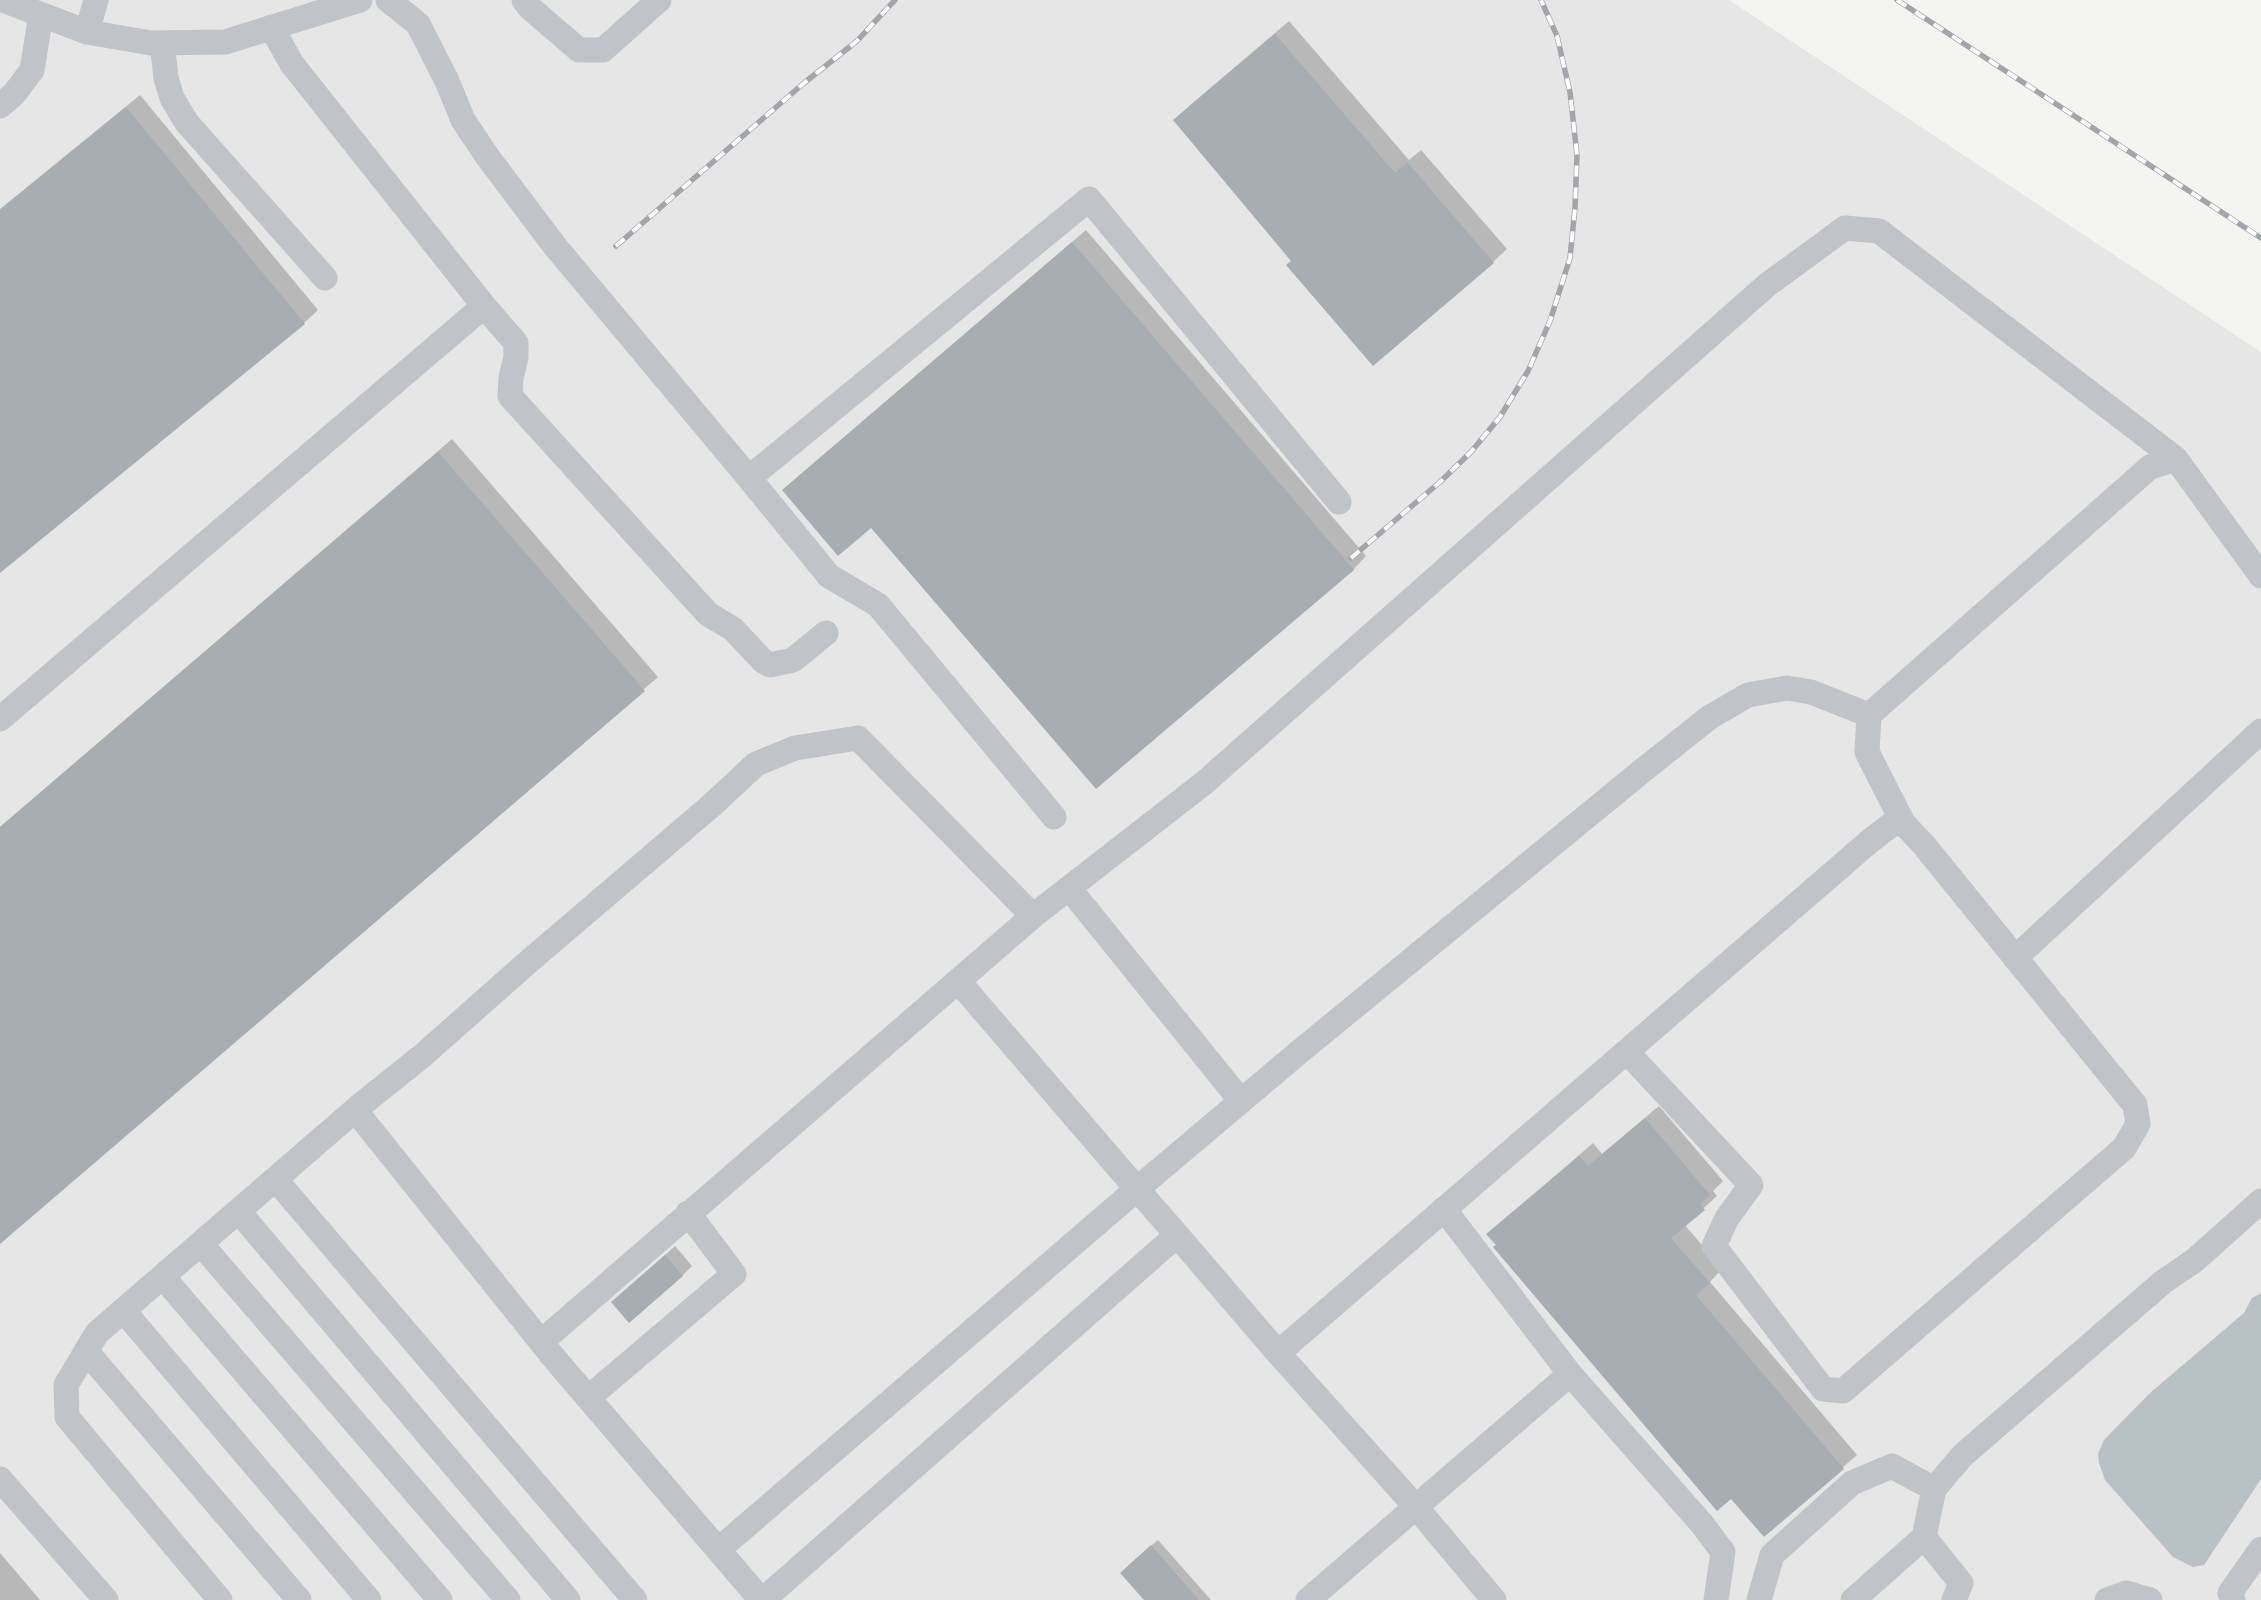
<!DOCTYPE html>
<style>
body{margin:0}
canvas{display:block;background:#f4f5f1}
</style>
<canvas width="2261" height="1600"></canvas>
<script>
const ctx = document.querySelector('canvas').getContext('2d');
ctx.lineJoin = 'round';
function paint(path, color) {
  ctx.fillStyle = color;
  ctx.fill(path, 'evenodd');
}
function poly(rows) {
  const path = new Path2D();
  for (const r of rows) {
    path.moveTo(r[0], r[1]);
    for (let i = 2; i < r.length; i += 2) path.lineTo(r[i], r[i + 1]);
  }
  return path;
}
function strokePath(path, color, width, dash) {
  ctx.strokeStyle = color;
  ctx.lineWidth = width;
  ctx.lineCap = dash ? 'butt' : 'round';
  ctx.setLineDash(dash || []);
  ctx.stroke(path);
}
const built = poly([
 [0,0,1729,0,2261,352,2261,1600,0,1600]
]);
const water = poly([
 [2261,1293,2261,1479,2204,1565,2193,1567,2173,1557,2105,1480,2099,1463,2098,1454,2104,1440,2150,1393,2244,1313,2252,1298]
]);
const shadow = poly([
 [1289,21,1409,160,1421,150,1507,249,1493,262,1188,107],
 [140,95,318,310,304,323,0,572,0,209],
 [1086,230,1366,556,1353,570,872,526,783,490],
 [452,439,658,677,0,1242,0,827],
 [1659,1106,1723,1181,1713,1191,1717,1196,1685,1225,1722,1269,1710,1282,1857,1455,1764,1535,1732,1497,1488,1234,1593,1143,1602,1154],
 [675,1246,692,1266,682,1276,613,1302],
 [1158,1540,1211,1600,1146,1600,1128,1566],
 [0,1553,40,1600,0,1600]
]);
const building = poly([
 [1275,34,1395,173,1407,162,1494,263,1373,366,1286,265,1291,261,1173,120],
 [126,107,305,324,0,573,0,210],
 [1072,242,1354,570,1096,789,871,528,838,556,782,490],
 [438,452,645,691,0,1244,0,827],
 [1645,1118,1710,1195,1700,1204,1705,1210,1671,1238,1710,1283,1696,1295,1844,1469,1764,1537,1731,1499,1717,1511,1493,1247,1496,1245,1486,1234,1579,1156,1588,1166],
 [665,1255,683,1276,629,1323,611,1302],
 [1151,1545,1177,1575,1199,1600,1144,1600,1120,1573]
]);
const minor = poly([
 [3,0,87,32,151,43,225,42,360,0],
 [388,0,418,24,447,81,463,120,487,156,554,245,749,478,1089,199,1339,502],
 [524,0,530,8,579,50,603,50,659,0],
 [87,32,96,0],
 [162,43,166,78,172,98,187,123,325,278],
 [0,106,14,94,32,70,41,15],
 [484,306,516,343,516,357,511,378,510,396,708,614,733,629,763,661,770,665,793,660,826,633],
 [749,478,829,576,878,605,1054,817],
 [0,719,484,306,292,64,271,27],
 [1903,823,1867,752,1869,715,2150,467,2176,459,2261,576],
 [1069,888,1241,1101],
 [2015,958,2261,731],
 [355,1110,554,1358,761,1600],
 [276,1180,635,1600],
 [1444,1209,1570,1374],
 [239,1212,568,1600],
 [1177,1235,1137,1189,1298,1053,1642,771,1710,717,1748,695,1787,688,1811,692,1869,715],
 [201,1244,508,1600],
 [163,1277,440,1600],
 [123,1310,369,1600],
 [541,1342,1033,916],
 [86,1351,299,1600],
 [1278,1353,1416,1507,1494,1600],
 [588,1398,734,1274,688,1213],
 [0,1479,106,1600],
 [718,1550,1137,1189,958,981],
 [220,1600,67,1417,66,1385,97,1333,362,1104,422,1056,527,963,712,805,756,764,795,748,858,738,1033,916,1204,783,1767,285,1845,228,1879,231,2176,459],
 [763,1600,1177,1235,1278,1353,1870,841,1892,824,1903,823,1923,844,2135,1105,2138,1124,2124,1148,1843,1391,1823,1389,1714,1246,1727,1218,1751,1185,1627,1052],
 [1308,1600,1570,1374,1702,1524,1723,1552,1716,1600],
 [1759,1600,1772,1555,1852,1483,1892,1466,1934,1489],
 [1853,1600,1924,1537],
 [1954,1600,1961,1583,1924,1537,1934,1489,1963,1455,2163,1282,2195,1260,2261,1201],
 [2107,1600,2126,1593,2150,1600],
 [2233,1600,2230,1593,2261,1549]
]);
const rail = poly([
 [1897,0,2261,238],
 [616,246,804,83,857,41,895,0],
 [1351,558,1440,482,1471,452,1500,417,1528,371,1550,321,1570,258,1575,208,1577,155,1570,92,1557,36,1541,0]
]);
paint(built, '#e5e6e5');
paint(water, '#b8c1c6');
paint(shadow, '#0003');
paint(building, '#a7adb3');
strokePath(minor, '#c0c3c7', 25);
strokePath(rail, '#a2a6ab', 5.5);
strokePath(rail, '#fff', 4, [11]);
</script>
